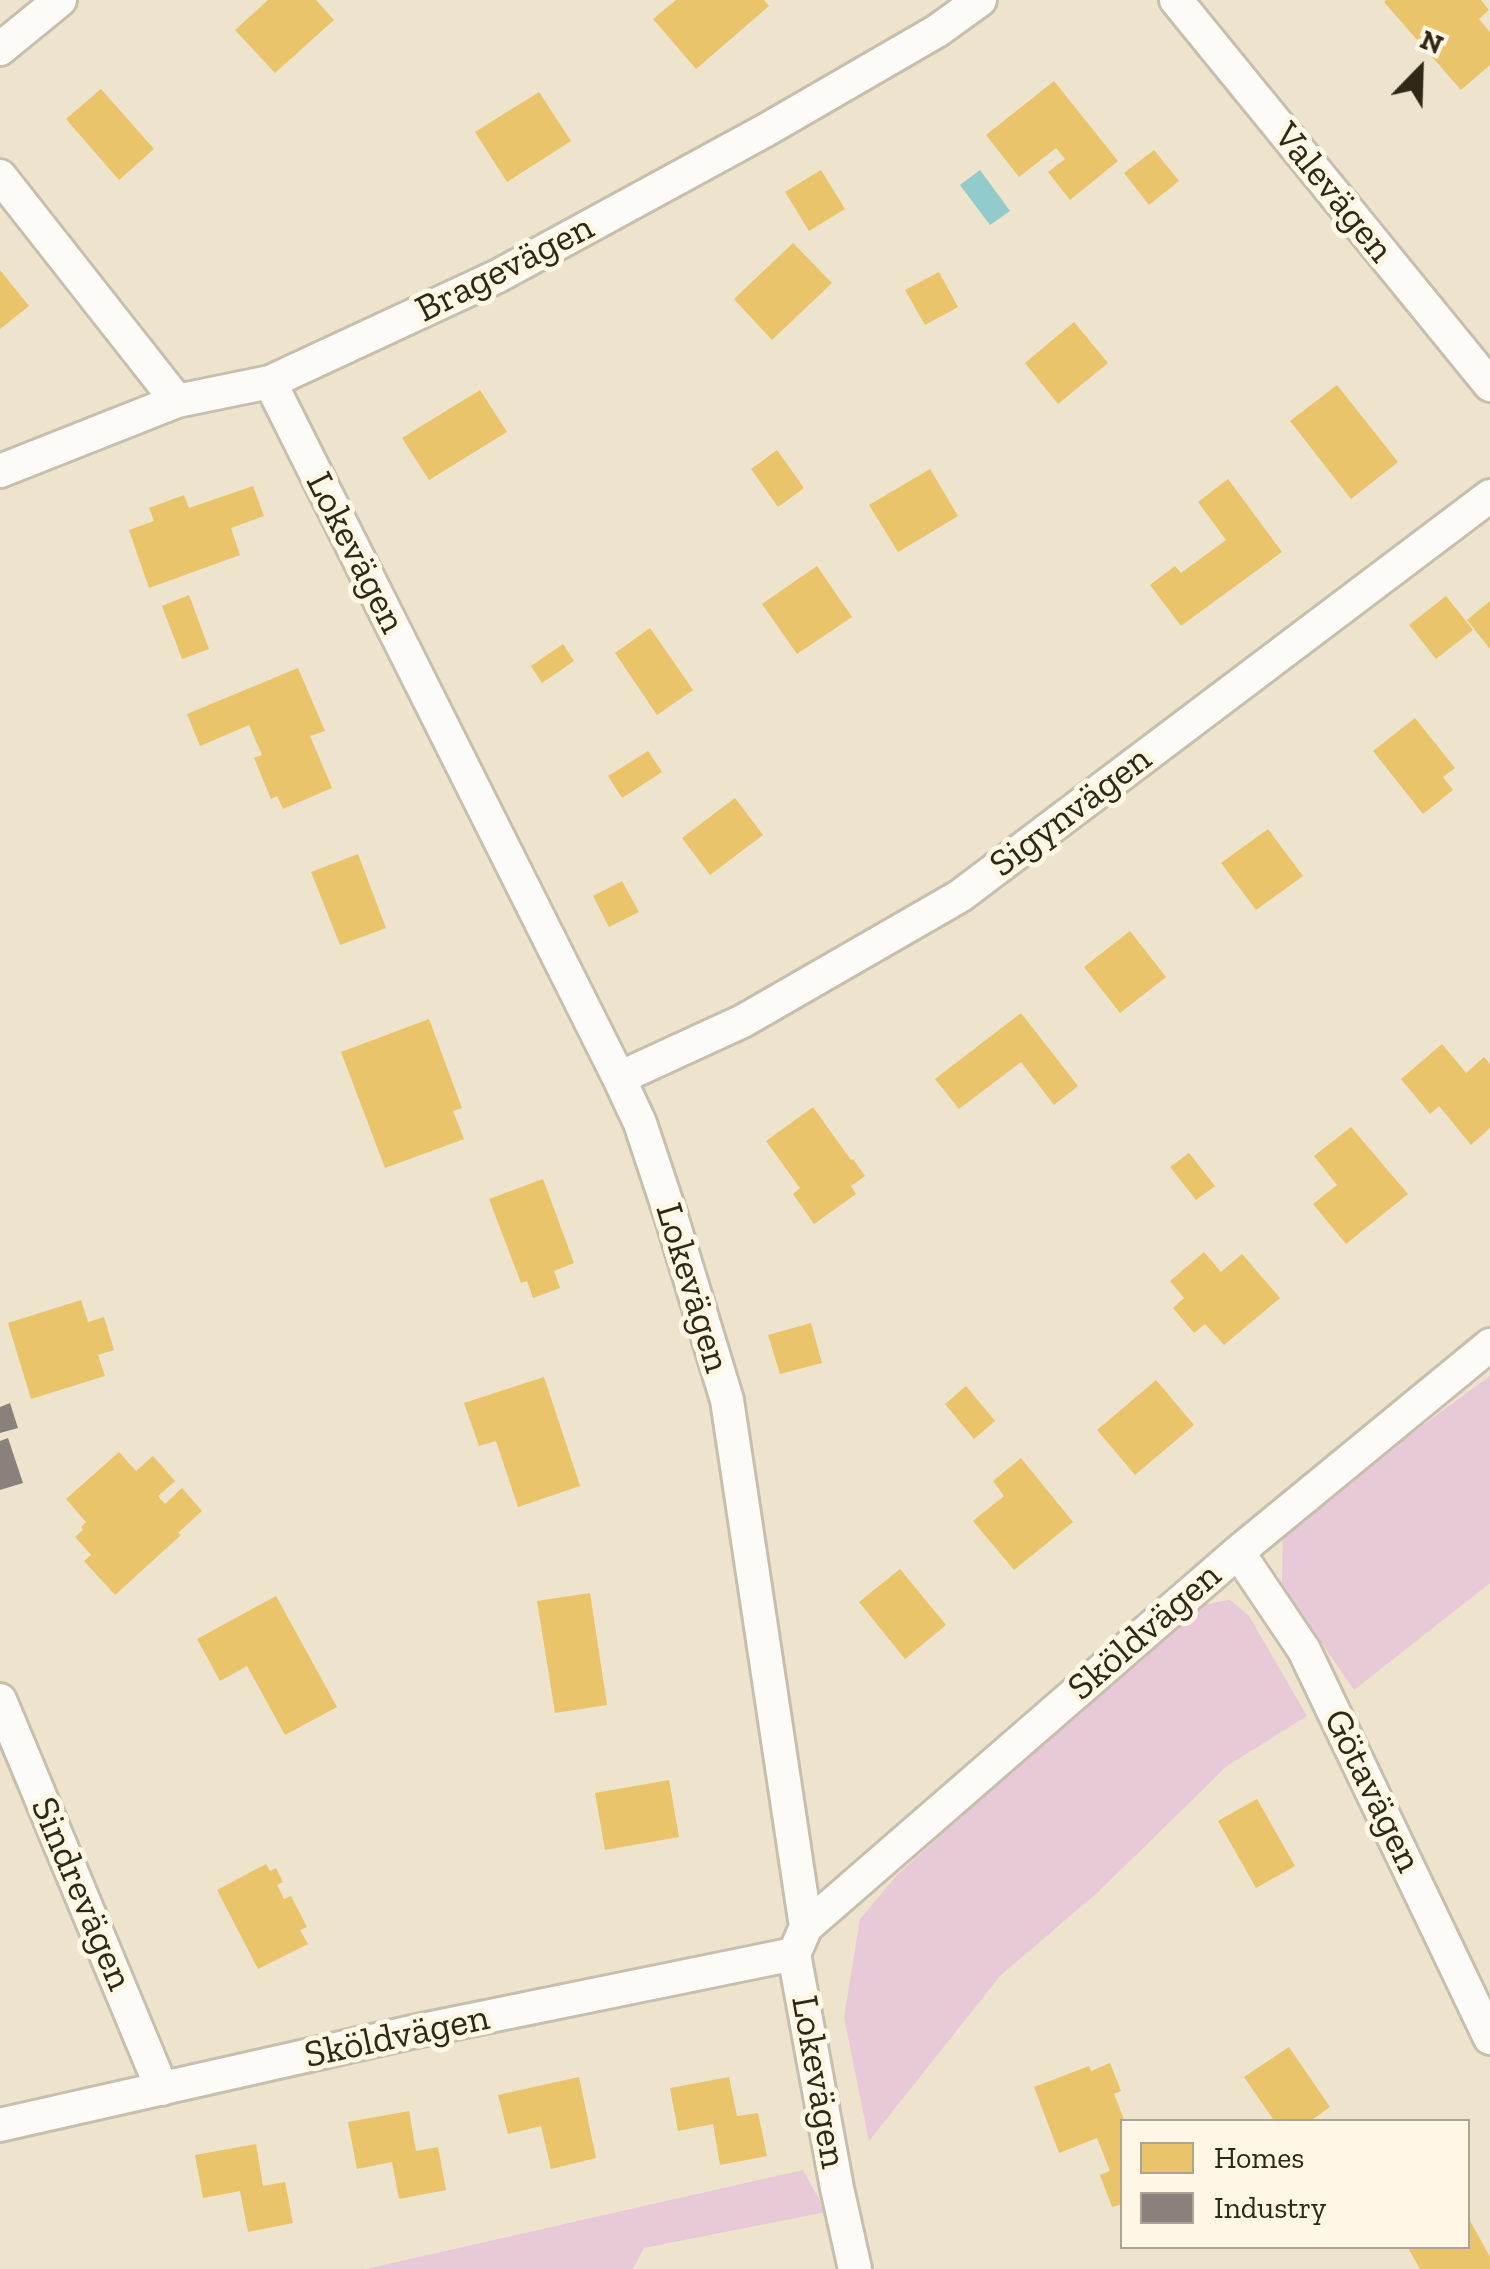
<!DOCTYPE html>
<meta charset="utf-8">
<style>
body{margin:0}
#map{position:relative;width:1490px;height:2269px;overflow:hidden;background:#eee3cc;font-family:"Zilla Slab",serif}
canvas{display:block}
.legend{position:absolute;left:1120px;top:2119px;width:350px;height:130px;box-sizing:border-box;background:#fff7e6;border:2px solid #aca493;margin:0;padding:12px 18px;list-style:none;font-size:30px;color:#2f2817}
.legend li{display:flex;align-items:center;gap:20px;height:50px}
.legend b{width:50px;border:2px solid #aca493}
.north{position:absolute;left:1370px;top:20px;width:100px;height:100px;-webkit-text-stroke:8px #fff7e6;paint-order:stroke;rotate:23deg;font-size:28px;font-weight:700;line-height:40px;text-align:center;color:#2f2817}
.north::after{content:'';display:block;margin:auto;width:35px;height:45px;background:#2f2817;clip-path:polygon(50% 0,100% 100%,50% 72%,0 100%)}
</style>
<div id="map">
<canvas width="1490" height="2269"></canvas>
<ul class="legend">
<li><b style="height:28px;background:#e9c46a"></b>Homes</li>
<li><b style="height:28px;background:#8a817c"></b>Industry</li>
</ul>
<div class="north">N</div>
</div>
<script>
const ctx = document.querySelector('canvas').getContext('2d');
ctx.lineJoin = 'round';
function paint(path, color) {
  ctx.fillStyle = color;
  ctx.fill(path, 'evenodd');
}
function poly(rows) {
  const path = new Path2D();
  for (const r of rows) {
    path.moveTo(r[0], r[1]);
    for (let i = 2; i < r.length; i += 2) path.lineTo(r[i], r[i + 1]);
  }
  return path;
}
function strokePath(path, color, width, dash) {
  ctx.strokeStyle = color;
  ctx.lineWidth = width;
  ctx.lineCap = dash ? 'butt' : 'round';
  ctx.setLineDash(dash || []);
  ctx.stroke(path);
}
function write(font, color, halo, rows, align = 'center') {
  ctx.font = font + ' "Zilla Slab",serif';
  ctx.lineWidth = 10;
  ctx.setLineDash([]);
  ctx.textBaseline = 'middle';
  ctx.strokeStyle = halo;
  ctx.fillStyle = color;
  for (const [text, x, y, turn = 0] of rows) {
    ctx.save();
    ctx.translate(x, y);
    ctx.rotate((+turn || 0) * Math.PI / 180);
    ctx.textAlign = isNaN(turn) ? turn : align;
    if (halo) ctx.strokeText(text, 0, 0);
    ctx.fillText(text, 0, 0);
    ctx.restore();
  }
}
const green = poly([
 [1490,1376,1490,1583,1354,1690,1282,1585,1283,1528],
 [1230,1600,1249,1616,1307,1716,1227,1766,1098,1892,1000,1976,869,2141,844,2017,860,1919,897,1875,1194,1606],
 [803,2170,826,2212,644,2248,633,2269,366,2269]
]);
const water = poly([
 [980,170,1010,211,990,225,960,185]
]);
const homes = poly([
 [268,0,316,0,334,20,275,73,235,30],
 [676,0,764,0,769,6,696,69,653,19],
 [1386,0,1481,0,1489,10,1479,19,1490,32,1490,65,1461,90,1384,2],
 [1054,81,1118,161,1070,200,1048,172,1065,159,1056,148,1019,177,986,135],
 [101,89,154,149,119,180,66,119],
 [539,92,571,141,507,182,475,132],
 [1154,150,1179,181,1149,205,1124,173],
 [821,170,845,209,809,231,785,192],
 [793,243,832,283,772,340,734,299],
 [0,270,29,306,0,329],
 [939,272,958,307,925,325,905,290],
 [1074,322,1108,363,1058,404,1025,363],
 [1337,385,1398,462,1351,499,1290,421],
 [480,390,507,432,429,480,402,438],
 [777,450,804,488,778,507,751,469],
 [930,469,958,516,898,552,869,505],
 [1228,479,1282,552,1181,626,1150,585,1175,566,1181,573,1226,540,1198,502],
 [253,486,264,516,231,528,240,555,149,588,129,530,154,521,149,508,184,495,189,508],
 [817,566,852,617,797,654,762,604],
 [189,595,209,649,182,659,162,606],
 [1446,596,1473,630,1436,659,1409,625],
 [1490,601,1490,649,1467,620],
 [650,628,693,690,657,715,615,653],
 [563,644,574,661,542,683,531,666],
 [298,668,325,731,310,736,332,788,283,809,277,796,271,799,254,758,262,755,249,725,200,746,187,714],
 [1415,718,1455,768,1443,777,1453,790,1423,814,1373,751],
 [648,751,662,772,622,798,608,776],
 [735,798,763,835,710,875,682,838],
 [1268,829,1303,876,1256,910,1221,863],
 [358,854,386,928,340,945,311,872],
 [622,881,639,912,609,927,593,896],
 [1130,931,1166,977,1120,1013,1084,967],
 [1021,1013,1078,1086,1054,1105,1021,1062,959,1109,935,1079],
 [429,1019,462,1108,453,1111,464,1139,385,1168,341,1052],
 [1442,1044,1466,1073,1484,1057,1490,1064,1490,1128,1471,1145,1439,1106,1430,1114,1401,1079],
 [813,1107,851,1160,853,1159,865,1176,851,1186,856,1194,814,1224,793,1194,800,1188,766,1141],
 [1351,1127,1408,1194,1346,1244,1313,1204,1337,1185,1314,1156],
 [1189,1153,1215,1186,1196,1200,1170,1167],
 [543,1179,574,1263,554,1271,560,1288,533,1298,527,1281,521,1283,489,1199],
 [1204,1252,1221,1272,1242,1254,1280,1298,1224,1345,1205,1324,1194,1333,1173,1308,1184,1298,1170,1281],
 [81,1300,88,1322,104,1317,114,1350,98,1355,105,1376,31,1399,8,1323],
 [811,1323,822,1363,780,1374,768,1335],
 [544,1377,580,1486,518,1507,496,1441,479,1446,464,1403],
 [1156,1380,1194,1425,1135,1475,1097,1430],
 [966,1386,995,1421,974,1439,945,1404],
 [119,1452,136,1471,153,1456,175,1481,158,1496,165,1504,182,1488,202,1511,178,1533,181,1535,115,1595,84,1561,91,1555,75,1537,83,1530,81,1527,86,1522,66,1499],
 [1021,1458,1073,1522,1014,1570,973,1521,1004,1496,993,1481],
 [900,1569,946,1625,905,1659,859,1602],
 [590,1593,607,1705,555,1713,537,1601],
 [276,1596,337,1707,285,1735,247,1666,220,1681,197,1639],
 [669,1780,679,1837,605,1850,595,1793],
 [1257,1799,1295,1866,1256,1888,1218,1821],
 [266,1864,270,1871,276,1868,283,1882,277,1885,284,1899,291,1896,307,1927,300,1930,308,1944,258,1969,217,1890],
 [1289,2047,1330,2107,1309,2122,1275,2122,1244,2077],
 [1110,2063,1121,2091,1114,2094,1125,2122,1122,2122,1122,2204,1112,2207,1100,2175,1110,2171,1097,2138,1059,2153,1034,2087,1089,2066,1091,2071],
 [579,2077,596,2158,551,2169,541,2126,508,2134,498,2095],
 [729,2077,737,2116,758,2113,767,2156,720,2165,713,2124,678,2131,670,2088],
 [409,2111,416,2151,438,2147,446,2190,399,2199,392,2162,357,2169,348,2122],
 [256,2144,263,2186,285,2182,293,2223,248,2232,240,2191,203,2198,195,2155],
 [1468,2217,1490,2257,1490,2269,1420,2269,1407,2246,1468,2246]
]);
const industry = poly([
 [10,1403,18,1428,0,1433,0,1407],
 [8,1438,23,1483,0,1490,0,1441]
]);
const minor = poly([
 [1176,0,1490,385],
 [0,49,60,0],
 [0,176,177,401],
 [270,382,619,1078,640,1123,671,1216,727,1400,806,1927,794,1954,837,2188,855,2269],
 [0,471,177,401,270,382,498,276,766,130,937,31,980,0],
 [619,1078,743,1021,960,896,1490,496],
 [1238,1552,1304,1650,1490,2038],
 [0,1700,162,2089],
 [806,1927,1238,1552,1490,1345],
 [0,2125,407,2033,794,1954]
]);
const streetNames = [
 ["Valevägen",1333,193,51],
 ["Bragevägen",505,269,-27],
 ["Lokevägen",355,553,63],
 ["Sigynvägen",1071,812,-37],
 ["Lokevägen",692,1288,73],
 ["Sköldvägen",1145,1632,-41],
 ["Götavägen",1372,1791,64],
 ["Sindrevägen",81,1894,67],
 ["Sköldvägen",397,2037,-12],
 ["Lokevägen",818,2082,80]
];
paint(green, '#e7c9d8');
paint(water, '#92cbcc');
paint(homes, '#e9c46a');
paint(industry, '#8a817c');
strokePath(minor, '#c7bfad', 38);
strokePath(minor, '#fcfbf7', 32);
write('38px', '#2f2817', '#fff7e6', streetNames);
</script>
